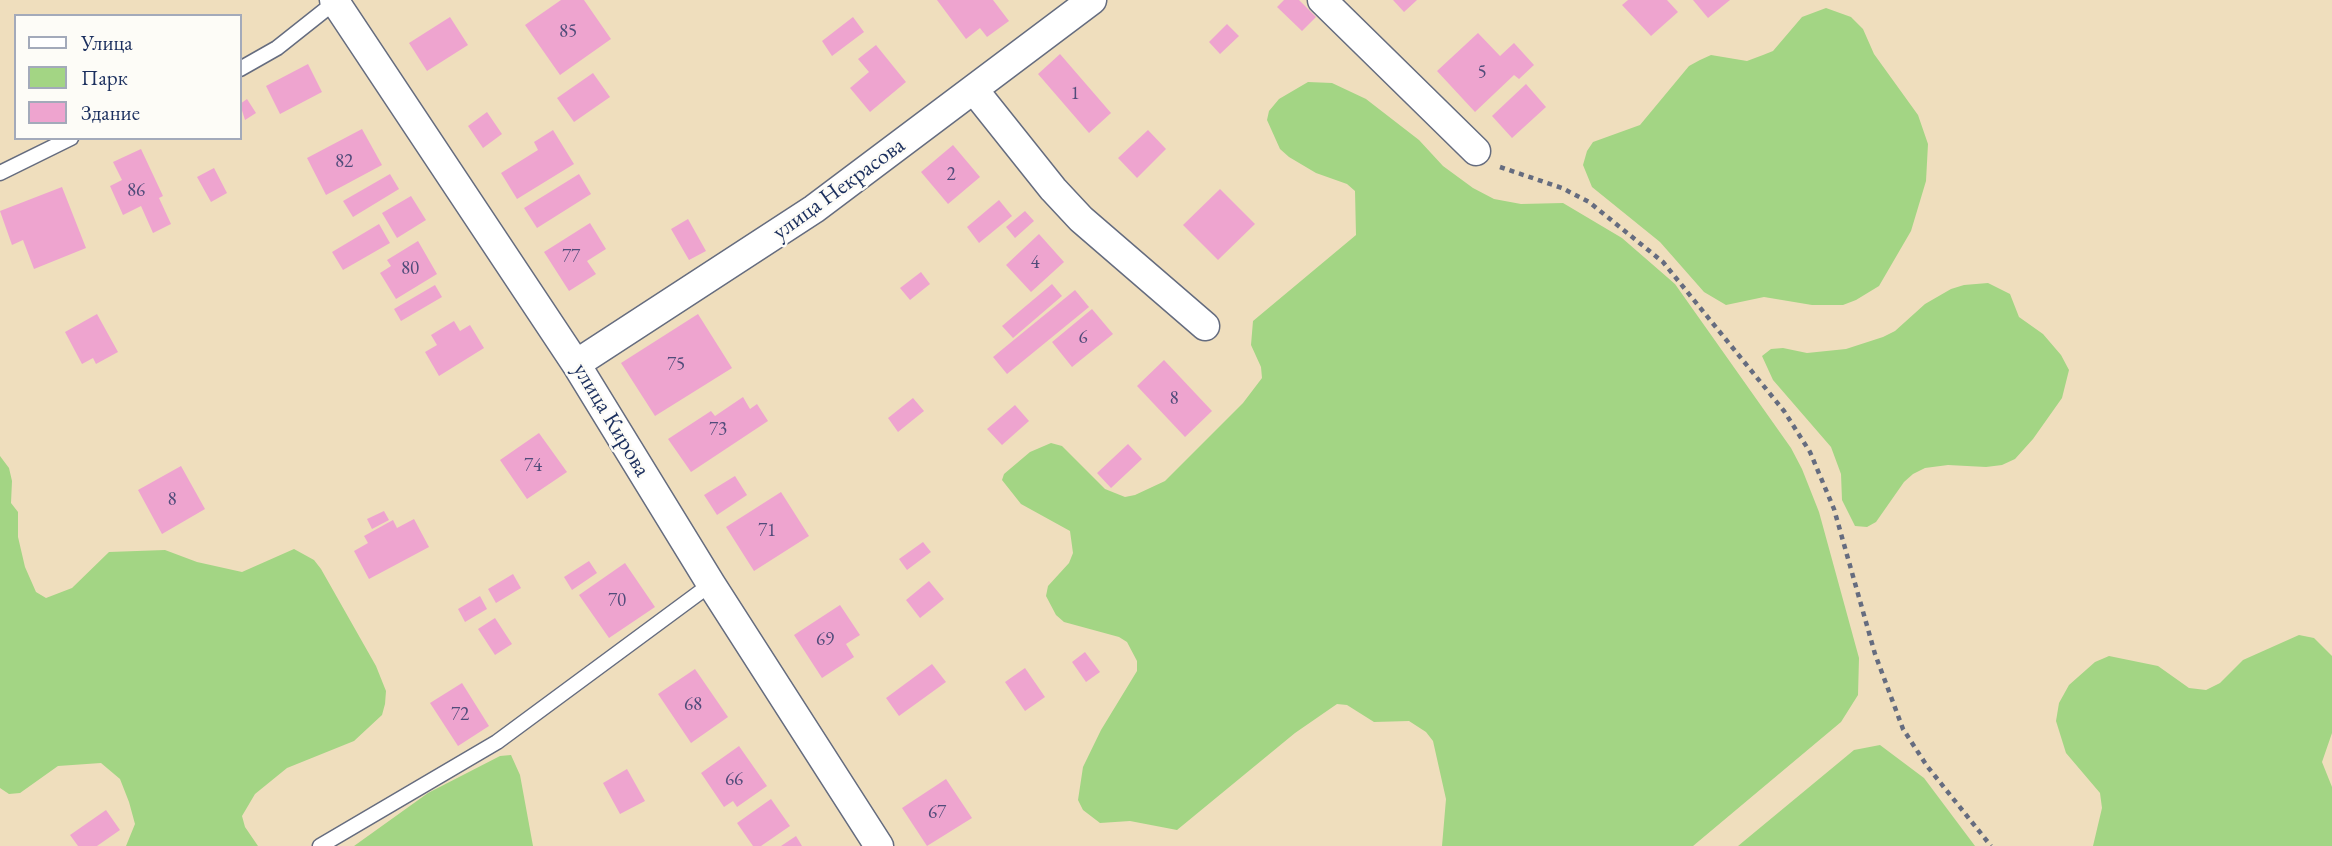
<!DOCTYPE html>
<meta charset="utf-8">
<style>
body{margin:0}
#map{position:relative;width:2332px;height:846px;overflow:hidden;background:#efdebd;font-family:"EB Garamond",serif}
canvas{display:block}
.legend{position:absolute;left:14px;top:14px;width:228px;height:126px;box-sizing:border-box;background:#fdfcf7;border:2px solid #a3aaba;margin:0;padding:9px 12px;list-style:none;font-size:21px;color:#1b2f5e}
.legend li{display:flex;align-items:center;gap:14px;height:35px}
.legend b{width:35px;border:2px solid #a3aaba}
</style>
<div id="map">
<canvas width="2332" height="846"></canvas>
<ul class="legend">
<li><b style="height:9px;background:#fff"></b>Улица</li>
<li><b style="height:19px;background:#a3d584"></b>Парк</li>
<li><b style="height:19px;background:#eea4cf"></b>Здание</li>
</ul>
</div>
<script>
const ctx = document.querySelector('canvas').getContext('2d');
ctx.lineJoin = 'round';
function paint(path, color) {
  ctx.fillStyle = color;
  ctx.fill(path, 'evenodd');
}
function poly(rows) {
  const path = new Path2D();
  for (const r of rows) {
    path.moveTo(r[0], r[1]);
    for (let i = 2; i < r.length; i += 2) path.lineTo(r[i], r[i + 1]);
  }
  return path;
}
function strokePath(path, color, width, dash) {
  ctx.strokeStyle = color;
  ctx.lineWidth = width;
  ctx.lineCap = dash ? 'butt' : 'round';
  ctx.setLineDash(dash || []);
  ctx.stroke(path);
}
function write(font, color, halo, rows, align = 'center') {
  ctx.font = font + ' "EB Garamond",serif';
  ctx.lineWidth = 5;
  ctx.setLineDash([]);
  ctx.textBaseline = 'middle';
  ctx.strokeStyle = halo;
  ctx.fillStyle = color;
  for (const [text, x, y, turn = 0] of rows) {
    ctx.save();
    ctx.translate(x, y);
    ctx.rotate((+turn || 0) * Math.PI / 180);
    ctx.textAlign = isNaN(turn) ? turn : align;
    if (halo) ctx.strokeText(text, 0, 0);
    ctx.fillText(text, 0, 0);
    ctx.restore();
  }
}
const green = poly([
 [1826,8,1851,17,1863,29,1874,54,1918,115,1928,144,1926,181,1911,231,1879,286,1856,300,1843,305,1812,305,1764,297,1726,305,1704,292,1660,242,1592,187,1583,165,1587,151,1593,142,1640,125,1689,66,1700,60,1711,55,1747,61,1763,55,1773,51,1802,17],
 [1308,82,1332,83,1366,99,1419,140,1443,166,1473,188,1494,199,1521,204,1563,203,1622,238,1675,284,1791,448,1802,469,1819,512,1859,658,1858,695,1841,722,1693,846,1442,846,1446,799,1433,741,1426,732,1409,721,1374,722,1347,705,1337,704,1295,733,1177,830,1130,821,1100,823,1083,810,1078,800,1083,767,1101,730,1137,671,1137,661,1127,642,1119,637,1064,622,1056,615,1046,596,1048,586,1069,563,1073,553,1070,531,1021,504,1002,480,1004,474,1030,452,1051,443,1062,446,1105,489,1125,497,1135,495,1165,481,1243,403,1262,378,1261,367,1251,345,1253,321,1356,235,1355,191,1347,184,1316,173,1289,157,1280,149,1267,120,1269,111,1279,99],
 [1988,283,2010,294,2019,317,2043,334,2061,355,2069,370,2062,398,2033,439,2015,459,2002,465,1986,467,1948,465,1925,468,1913,474,1904,482,1876,522,1867,527,1855,526,1842,500,1841,474,1831,447,1773,380,1762,356,1771,349,1783,348,1807,353,1846,349,1883,337,1895,331,1925,304,1951,289,1964,285],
 [0,456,9,468,12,481,11,503,18,512,18,537,25,567,36,592,46,598,72,588,109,552,165,550,197,562,242,572,294,549,314,560,321,569,376,666,386,691,385,704,382,715,354,741,287,768,255,794,242,816,245,827,258,846,126,846,135,824,129,802,120,779,101,763,58,766,20,793,9,794,0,788],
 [2299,635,2314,638,2332,656,2332,733,2322,762,2332,787,2332,846,2093,846,2102,808,2100,793,2066,753,2056,721,2059,703,2069,685,2095,662,2109,656,2158,666,2189,688,2206,690,2220,683,2243,660],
 [1880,745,1924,778,1975,846,1738,846,1854,750],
 [511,755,520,775,533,846,354,846,428,793,500,756]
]);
const building = poly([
 [561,0,584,0,611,39,560,75,525,25],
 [937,0,993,0,1009,21,987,37,980,28,966,39],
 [1284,0,1299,0,1316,17,1302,31,1277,7],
 [1393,0,1417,0,1404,12],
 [1628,0,1667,0,1678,12,1651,36,1622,5],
 [1693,0,1730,0,1708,18],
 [450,17,468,45,427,71,409,43],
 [853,17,864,32,832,56,822,41],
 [1227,24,1239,36,1220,54,1209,42],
 [1478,33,1500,56,1514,43,1534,65,1519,79,1514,75,1475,112,1437,71],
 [876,45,906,82,870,112,850,88,869,72,858,59],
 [1060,54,1111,113,1089,133,1038,74],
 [308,64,322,92,280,114,266,86],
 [593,73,610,97,574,122,557,98],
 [1526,84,1546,107,1512,138,1492,116],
 [247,99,256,113,245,120,240,104],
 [487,112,502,134,483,148,468,126],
 [362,129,382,165,326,195,307,158],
 [553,130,574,164,517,199,501,173,538,150,534,142],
 [1148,130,1166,149,1137,178,1118,158],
 [953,145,980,177,948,204,921,172],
 [141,149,163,196,159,198,171,224,153,233,141,206,123,215,110,186,122,180,113,162],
 [214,168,227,193,211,202,197,177],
 [390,174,399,189,353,217,343,201],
 [579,174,591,194,537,228,524,208],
 [62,187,86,248,34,269,23,240,12,245,0,211],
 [1220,189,1255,224,1218,260,1183,225],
 [411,196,426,220,397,238,382,213],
 [999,200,1012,216,979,243,967,227],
 [1025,211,1034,221,1015,238,1006,227],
 [688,219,706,251,689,260,671,229],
 [590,223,606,249,587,261,596,274,569,291,544,252],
 [379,224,390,243,343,270,332,252],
 [1039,234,1064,262,1031,292,1006,265],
 [418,241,437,274,396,299,380,273,391,266,387,260],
 [921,272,930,284,910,300,900,288],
 [1052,284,1062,296,1013,338,1002,326],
 [435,285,442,297,401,321,394,309],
 [1075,290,1089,307,1007,374,993,357],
 [1092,309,1113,334,1072,367,1052,342],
 [97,314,118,352,96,364,93,358,82,364,65,332],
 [698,314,732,368,655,416,621,363],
 [454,321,460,331,470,325,484,348,439,376,425,352,437,345,431,335],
 [1164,360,1212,411,1185,437,1137,386],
 [743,397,750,409,757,404,768,421,691,472,668,439,711,411,715,416],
 [913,398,924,411,898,432,888,418],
 [1015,405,1029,421,1002,445,987,429],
 [539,433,567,472,527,499,500,460],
 [1128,444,1142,459,1111,488,1097,473],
 [181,466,205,509,162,534,138,490],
 [735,476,747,495,717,515,704,495],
 [781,492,809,536,754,571,726,527],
 [384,511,389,520,372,529,367,519],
 [414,519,429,547,369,579,354,551,368,543,364,536,393,520,397,528],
 [923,542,931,552,907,570,899,559],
 [589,561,597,573,572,590,564,577],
 [625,563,655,607,609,638,579,595],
 [513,574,521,588,496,603,488,589],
 [929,581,944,599,920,618,906,600],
 [480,596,487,609,465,622,458,609],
 [840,605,860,635,846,644,854,657,822,678,794,635],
 [495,618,512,644,495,655,478,629],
 [1085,652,1100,672,1086,682,1072,662],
 [932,664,946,682,899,716,886,698],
 [1025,668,1045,697,1025,711,1005,682],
 [695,669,728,717,691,743,658,694],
 [462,683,489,726,458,746,430,703],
 [739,746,767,786,737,807,733,801,724,807,701,773],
 [627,769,645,801,620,814,603,783],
 [946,779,972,818,927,846,902,808],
 [771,799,790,826,761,846,753,846,737,823],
 [106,810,120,830,97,846,78,846,70,835],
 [796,836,802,846,781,846]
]);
const path = poly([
 [1500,167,1562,188,1589,202,1663,262,1784,411,1810,452,1834,509,1875,654,1903,729,1927,766,1991,846]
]);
const service = poly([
 [240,69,277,48,335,2],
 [0,173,71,138],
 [320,846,497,742,711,584]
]);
const minor = poly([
 [334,0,576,364,711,584,879,846],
 [1322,0,1476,151],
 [974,90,1053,189,1081,219,1205,326],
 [576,364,814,209,1092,0]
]);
const numberNames = [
 ["85",568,32],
 ["5",1482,73],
 ["1",1075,94],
 ["82",344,162],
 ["2",951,175],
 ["86",136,191],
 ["77",571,257],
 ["4",1035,263],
 ["80",410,269],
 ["6",1083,338],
 ["75",676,365],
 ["8",1174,399],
 ["73",718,430],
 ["74",533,466],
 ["8",172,500],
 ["71",767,531],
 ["70",617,601],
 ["69",825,640],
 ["68",693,705],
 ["72",460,715],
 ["66",734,780],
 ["67",937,813]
];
const streetNames = [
 ["улица Некрасова",839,189,-36],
 ["улица Кирова",611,420,59]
];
paint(green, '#a3d584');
paint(building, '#eea4cf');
strokePath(service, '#656c7f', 17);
strokePath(minor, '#656c7f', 31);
strokePath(path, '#656c7f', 4.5, [5, 5]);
strokePath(service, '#fff', 14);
strokePath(minor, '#fff', 28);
write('19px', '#504c7a', null, numberNames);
write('23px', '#1b2f5e', '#fdfcf7', streetNames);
</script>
